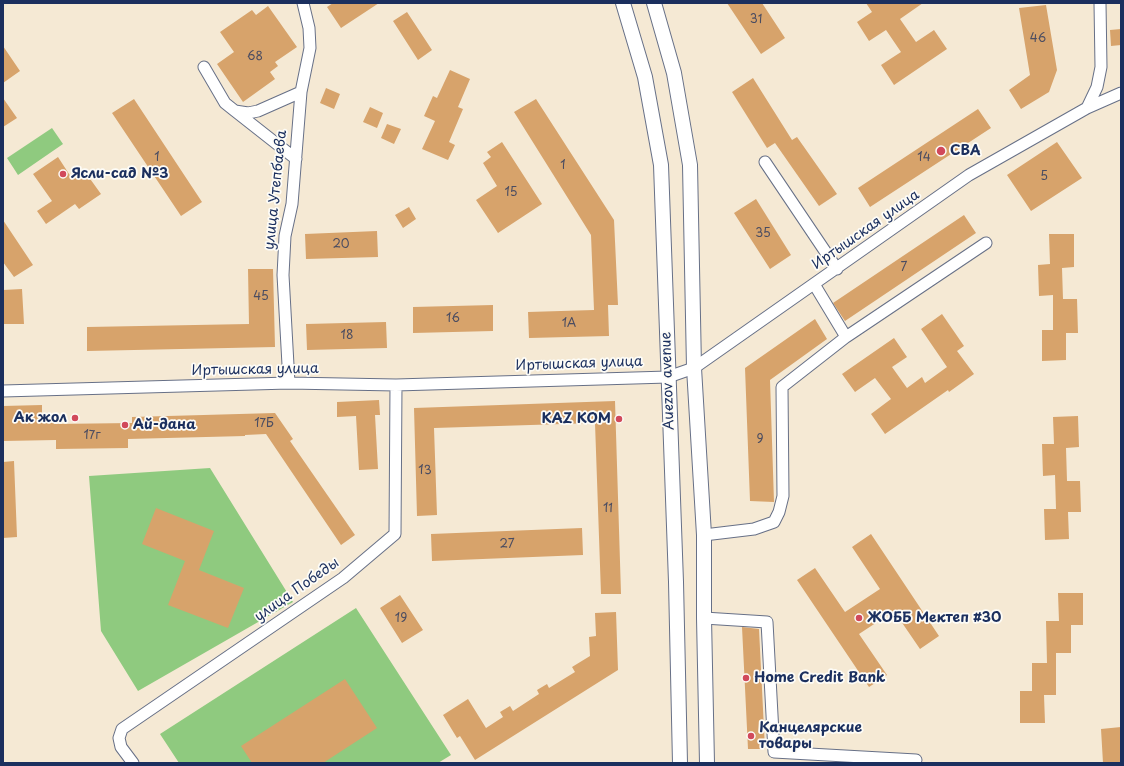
<!DOCTYPE html>
<meta charset="utf-8">
<style>
body{margin:0}
#map{position:relative;width:1124px;height:766px;overflow:hidden;background:#f5e9d4;font-family:"Playpen Sans",sans-serif}
canvas{display:block}
.frame{position:absolute;inset:0;border:4px solid #1b2f5e;pointer-events:none}
</style>
<div id="map">
<canvas width="1124" height="766"></canvas>
<div class="frame"></div>
</div>
<script>
const ctx = document.querySelector('canvas').getContext('2d');
ctx.lineJoin = 'round';
function paint(path, color) {
  ctx.fillStyle = color;
  ctx.fill(path, 'evenodd');
}
function poly(rows) {
  const path = new Path2D();
  for (const r of rows) {
    path.moveTo(r[0], r[1]);
    for (let i = 2; i < r.length; i += 2) path.lineTo(r[i], r[i + 1]);
  }
  return path;
}
function strokePath(path, color, width, dash) {
  ctx.strokeStyle = color;
  ctx.lineWidth = width;
  ctx.lineCap = dash ? 'butt' : 'round';
  ctx.setLineDash(dash || []);
  ctx.stroke(path);
}
function write(font, color, halo, rows, align = 'center') {
  ctx.font = font + ' "Playpen Sans",sans-serif';
  ctx.lineWidth = 3.5;
  ctx.setLineDash([]);
  ctx.textBaseline = 'middle';
  ctx.strokeStyle = halo;
  ctx.fillStyle = color;
  for (const [text, x, y, turn = 0] of rows) {
    ctx.save();
    ctx.translate(x, y);
    ctx.rotate((+turn || 0) * Math.PI / 180);
    ctx.textAlign = isNaN(turn) ? turn : align;
    if (halo) ctx.strokeText(text, 0, 0);
    ctx.fillText(text, 0, 0);
    ctx.restore();
  }
}
const green = poly([
 [52,128,63,144,18,175,7,158],
 [210,468,293,602,138,691,101,631,89,476],
 [356,608,451,755,438,763,179,763,160,734]
]);
const building = poly([
 [333,3,379,3,341,28,327,7],
 [727,3,762,3,785,38,761,54],
 [866,3,923,3,900,19,916,42,934,30,947,49,894,85,881,65,901,52,886,30,869,41,857,22,872,12],
 [1046,5,1057,70,1049,92,1021,109,1009,90,1030,75,1019,8],
 [268,6,297,47,275,62,278,66,270,72,275,79,243,102,217,64,234,52,220,32,252,10,256,15],
 [407,12,432,50,418,60,393,21],
 [1121,29,1121,45,1111,46,1110,30],
 [3,46,20,71,3,83],
 [450,70,470,79,458,107,463,109,449,142,455,145,448,160,422,149,435,121,424,116,433,96,437,98],
 [753,78,792,140,797,137,837,194,819,206,775,143,767,148,732,92],
 [326,88,340,94,334,109,320,103],
 [3,98,17,118,3,127],
 [134,99,202,202,181,216,112,113],
 [536,99,614,220,618,305,608,305,609,336,529,338,528,312,594,310,591,235,514,112],
 [370,107,383,113,377,128,363,122],
 [978,109,991,128,870,207,858,188],
 [387,124,401,129,394,144,381,138],
 [502,142,542,204,498,233,476,200,497,186,483,163,491,157,487,152],
 [1057,142,1082,178,1031,211,1007,175],
 [58,157,71,177,83,169,101,194,79,209,75,204,46,224,37,211,52,201,33,174],
 [756,199,791,255,770,269,734,213],
 [409,207,416,219,403,228,395,215],
 [964,215,976,233,845,321,833,303],
 [3,220,33,265,14,277,3,262],
 [377,231,378,257,306,259,305,234],
 [1049,234,1074,234,1074,267,1062,268,1063,299,1077,299,1078,333,1066,333,1066,360,1042,361,1042,330,1053,330,1053,295,1039,296,1038,265,1050,264],
 [248,269,273,269,275,347,87,351,87,327,249,324],
 [22,289,24,324,3,324,3,290],
 [493,305,493,331,413,333,413,307],
 [942,314,964,346,957,351,974,374,949,392,948,390,885,434,871,414,891,399,875,378,855,392,842,374,894,338,907,357,892,367,907,388,922,377,925,383,947,367,921,329],
 [815,319,827,339,770,380,774,502,750,501,745,368],
 [386,322,387,348,307,350,306,324],
 [379,400,380,415,375,415,378,469,359,470,356,416,337,417,337,402],
 [615,401,621,594,601,594,595,423,434,428,437,515,417,516,414,408],
 [42,405,42,423,54,422,54,424,132,423,132,417,275,413,293,439,290,441,355,535,341,545,266,434,245,435,245,436,128,439,128,448,56,449,56,440,3,441,3,406],
 [1078,416,1079,447,1066,448,1067,481,1080,481,1081,512,1068,512,1069,539,1045,540,1044,509,1056,509,1055,475,1043,476,1042,444,1054,444,1053,417],
 [14,461,17,537,3,538,3,462],
 [156,508,214,531,199,570,244,588,228,628,168,605,185,561,142,544],
 [582,528,583,555,432,561,431,534],
 [871,534,939,636,920,649,894,611,859,634,887,675,869,687,797,580,815,568,845,612,880,589,852,547],
 [1058,593,1083,593,1083,625,1071,625,1071,653,1056,653,1056,695,1044,695,1045,723,1020,723,1020,691,1032,691,1032,663,1047,663,1046,621,1059,621],
 [400,595,423,630,402,643,380,608],
 [616,612,618,670,475,760,460,736,457,738,443,715,468,699,486,728,503,717,500,712,510,706,513,711,539,694,537,690,547,684,549,688,575,672,572,667,590,656,589,637,596,636,595,613],
 [742,627,759,629,765,749,748,749],
 [345,679,377,728,323,763,252,763,241,746],
 [1121,727,1121,763,1103,763,1101,729]
]);
const minor = poly([
 [204,67,225,103,235,111,248,113,258,111,301,92],
 [1087,108,1097,87,1101,67,1100,3],
 [235,111,296,159],
 [765,162,837,269],
 [814,284,846,337,986,243],
 [289,383,283,275,285,236,292,204,301,92,310,48,309,28,303,3],
 [3,391,289,383,396,385,668,377,694,368,969,175,1087,108,1121,93],
 [704,535,754,529,774,522,779,512,783,496,782,387,846,337],
 [704,618,767,622,774,752,916,760],
 [133,763,121,747,119,738,122,729,343,578,395,534,396,385]
]);
const major = poly([
 [623,3,645,77,661,165,676,582,680,763],
 [654,3,674,73,690,165,694,368,704,535,704,618,707,763]
]);
const markers = [
 [941,151,5,"#d1495b"],
 [63,174,4,"#d1495b"],
 [75,418,4,"#d1495b"],
 [619,419,4,"#d1495b"],
 [125,425,4,"#d1495b"],
 [859,618,4,"#d1495b"],
 [746,678,4,"#d1495b"],
 [751,736,4,"#d1495b"]
];
const numberNames = [
 ["31",756,20],
 ["46",1038,39],
 ["68",255,57],
 ["1",157,158],
 ["14",924,158],
 ["1",563,166],
 ["5",1044,177],
 ["15",511,193],
 ["35",763,234],
 ["20",341,245],
 ["7",904,268],
 ["45",261,297],
 ["16",453,319],
 ["1А",569,324],
 ["18",347,336],
 ["17Б",264,424],
 ["17г",92,436],
 ["9",760,440],
 ["13",425,471],
 ["11",608,509],
 ["27",507,545],
 ["19",401,619]
];
const poiNames = [
 ["СВА",950,151],
 ["Ясли-сад №3",71,174],
 ["Ак жол",67,418,"right"],
 ["KAZ KOM",611,419,"right"],
 ["Ай-дана",133,425],
 ["ЖОББ Мектеп #30",867,618],
 ["Home Credit Bank",754,678],
 ["Канцелярские",759,728],
 ["товары",759,744]
];
const streetNames = [
 ["улица Утепбаева",276,190,-84],
 ["Иртышская улица",866,230,-35],
 ["Иртышская улица",579,364,-2],
 ["Иртышская улица",255,370,-1],
 ["Auezov avenue",668,381,-92],
 ["улица Победы",297,590,-35]
];
paint(green, '#8fca7f');
paint(building, '#d7a36b');
strokePath(minor, '#677087', 13);
strokePath(major, '#677087', 16);
strokePath(minor, '#fff', 11);
strokePath(major, '#fff', 14);
for (const [x, y, r, color] of markers) {
  const dot = new Path2D();
  dot.arc(x, y, r, 0, 2 * Math.PI);
  ctx.fillStyle = color;
  ctx.fill(dot);
  strokePath(dot, '#fdfcf7', 1.5);
}
write('12px', '#4a4c61', null, numberNames);
write('bold 14px', '#1b2f5e', '#fdfcf7', poiNames, 'left');
write('14px', '#1b2f5e', '#fdfcf7', streetNames);
</script>
